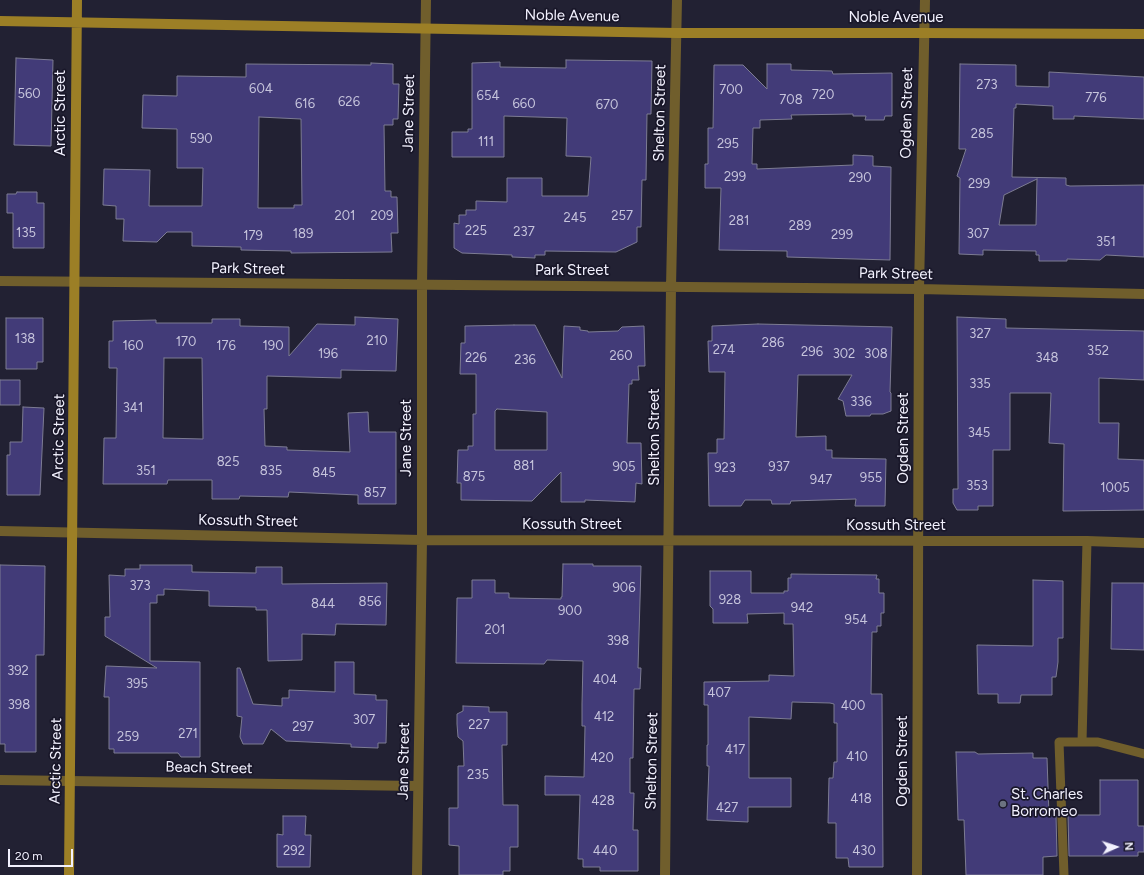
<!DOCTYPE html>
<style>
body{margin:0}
#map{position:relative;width:1144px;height:875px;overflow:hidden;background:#222133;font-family:Figtree,sans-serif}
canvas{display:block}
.north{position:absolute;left:1096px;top:827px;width:40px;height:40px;-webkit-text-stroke:3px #191729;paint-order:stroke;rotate:87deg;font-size:11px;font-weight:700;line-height:16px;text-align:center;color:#f2f1fe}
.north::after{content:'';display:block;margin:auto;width:14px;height:18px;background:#f2f1fe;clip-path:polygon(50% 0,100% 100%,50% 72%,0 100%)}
.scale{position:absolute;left:8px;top:849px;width:65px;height:18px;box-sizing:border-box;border:2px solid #f2f1fe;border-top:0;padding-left:5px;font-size:12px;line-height:14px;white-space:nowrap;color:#f2f1fe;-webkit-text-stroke:3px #191729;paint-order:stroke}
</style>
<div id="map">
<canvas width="1144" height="875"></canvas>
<div class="north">N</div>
<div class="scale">20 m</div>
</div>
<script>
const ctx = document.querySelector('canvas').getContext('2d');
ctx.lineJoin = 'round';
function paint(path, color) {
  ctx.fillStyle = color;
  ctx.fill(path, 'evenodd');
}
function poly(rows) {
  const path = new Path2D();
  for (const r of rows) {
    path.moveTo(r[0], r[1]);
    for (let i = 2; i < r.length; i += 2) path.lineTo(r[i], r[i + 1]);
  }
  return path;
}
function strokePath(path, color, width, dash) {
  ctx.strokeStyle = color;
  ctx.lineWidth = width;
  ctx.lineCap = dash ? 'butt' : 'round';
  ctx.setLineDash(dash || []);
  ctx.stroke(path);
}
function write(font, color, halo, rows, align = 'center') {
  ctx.font = font + ' Figtree,sans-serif';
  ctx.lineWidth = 3.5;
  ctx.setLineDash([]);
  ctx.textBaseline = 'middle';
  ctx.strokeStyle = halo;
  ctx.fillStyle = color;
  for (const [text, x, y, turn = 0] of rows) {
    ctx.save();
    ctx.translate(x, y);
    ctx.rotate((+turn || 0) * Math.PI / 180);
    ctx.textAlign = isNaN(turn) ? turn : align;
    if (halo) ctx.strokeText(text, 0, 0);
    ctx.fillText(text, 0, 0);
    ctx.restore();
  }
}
const building = poly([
 [16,58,53,60,51,146,14,145,16,58],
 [566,60,652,61,651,114,647,114,646,180,642,180,641,227,637,227,637,242,616,252,545,251,545,255,535,255,535,258,512,257,512,255,462,253,454,248,454,223,459,224,459,215,466,215,466,210,476,210,476,201,507,202,507,178,542,178,542,196,588,196,591,157,566,156,567,118,504,116,504,157,452,157,452,132,468,132,468,129,472,129,472,63,500,62,500,67,566,68,566,60],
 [371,63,393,64,393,84,399,84,398,119,393,119,393,125,384,125,385,191,391,191,391,197,397,197,398,233,391,233,392,252,291,253,291,251,241,250,241,247,192,246,192,232,167,232,157,242,123,241,124,219,116,219,116,206,103,205,104,169,150,170,149,206,202,206,203,168,177,168,177,129,142,128,143,95,177,96,177,76,246,77,246,64,371,65,371,63],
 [259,117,301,119,302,205,294,205,294,208,258,208,259,117],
 [767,64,791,64,791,70,832,71,833,74,892,73,892,116,885,116,884,120,865,120,866,116,853,116,853,114,791,115,792,119,760,120,760,128,753,128,752,164,757,164,757,169,853,165,853,155,873,156,873,166,891,167,890,260,787,257,787,251,719,250,721,188,705,188,705,164,708,164,708,128,713,128,714,65,743,65,767,89,767,64],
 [960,64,1016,65,1016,86,1049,87,1049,72,1144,77,1144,119,1074,116,1074,119,1053,119,1053,106,1016,104,1016,108,1014,108,1012,177,1066,178,1066,185,1070,186,1144,185,1144,257,1106,255,1100,260,1067,259,1067,261,1039,261,1039,255,1036,255,1036,251,983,250,983,255,959,254,960,178,957,176,966,149,959,149,960,64],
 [1037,179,1036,225,999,225,1004,195,1037,179],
 [17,192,37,192,37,203,44,203,44,248,13,248,13,213,7,213,7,194,16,194,17,192],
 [355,317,398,319,396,371,341,370,341,378,267,376,267,409,264,409,265,446,287,447,287,450,350,452,348,413,368,412,369,432,396,432,396,504,358,504,358,495,289,492,288,497,240,496,239,499,212,499,212,480,168,480,167,484,103,484,104,438,116,438,117,368,109,368,109,341,113,341,113,321,156,320,156,323,212,323,212,319,240,319,240,326,289,327,289,356,317,324,355,325,355,317],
 [164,358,202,358,203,439,163,438,164,358],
 [957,317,1006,319,1006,328,1144,331,1144,380,1099,378,1099,423,1119,423,1118,459,1144,460,1144,510,1063,511,1064,444,1049,443,1051,393,1010,393,1010,450,993,450,993,506,978,506,978,510,957,510,953,503,953,489,958,489,957,317],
 [6,318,43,318,43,362,37,362,37,369,6,369,6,318],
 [758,324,892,327,890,392,891,393,891,411,883,414,871,414,870,416,846,416,843,401,838,399,852,375,798,375,796,437,826,436,826,450,832,450,832,458,886,459,885,506,855,506,856,499,791,501,790,504,772,504,771,500,745,500,741,506,709,506,708,453,717,453,717,439,724,439,725,372,709,372,708,341,712,341,712,326,758,324],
 [514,325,535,325,562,378,564,326,580,327,580,330,588,331,588,332,618,331,622,327,644,326,645,366,638,366,639,380,632,380,632,384,629,384,627,443,641,443,642,484,636,483,635,502,585,500,585,502,561,502,561,472,532,501,461,500,461,483,457,483,458,450,468,450,468,446,473,446,473,414,476,414,476,374,460,374,461,343,465,343,465,326,514,325],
 [497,409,547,412,547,450,495,450,495,411,497,409],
 [0,380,20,380,20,405,0,405,0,380],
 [23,407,44,408,40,495,7,495,7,455,10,455,10,442,22,442,23,407],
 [563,564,593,564,593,566,641,566,638,668,641,668,640,689,634,689,633,758,630,758,630,793,634,793,633,830,638,830,638,871,600,871,600,867,583,867,583,859,578,859,580,795,545,795,545,776,584,777,585,726,582,726,582,704,583,661,547,660,544,664,456,663,457,598,472,598,472,580,495,580,495,593,509,593,509,598,561,599,561,597,562,597,563,564],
 [0,565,45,566,44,655,36,655,36,752,5,752,5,744,0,744,0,565],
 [140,565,192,565,192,572,256,573,256,567,282,567,282,584,387,583,386,625,336,624,335,635,302,634,302,660,268,661,267,610,256,610,256,607,209,606,209,591,164,589,164,595,157,595,157,603,150,603,150,661,200,662,200,757,181,757,178,753,114,753,114,749,109,749,109,697,104,697,106,666,157,668,105,636,105,617,110,617,109,575,125,576,125,569,140,569,140,565],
 [710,571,751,571,751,593,784,593,784,591,788,591,788,578,791,578,791,574,877,575,876,579,879,579,879,593,884,593,884,613,881,613,881,626,877,626,877,632,872,632,871,694,882,694,883,867,849,867,848,858,836,858,836,823,828,823,829,778,833,778,834,762,837,762,837,723,834,723,834,704,830,703,792,702,791,719,749,717,749,778,791,778,791,807,748,807,748,822,707,820,709,766,707,766,707,745,708,745,708,705,704,705,704,682,769,681,769,675,794,676,793,624,784,624,784,613,747,614,748,623,713,623,713,609,710,606,710,571],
 [1033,580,1063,581,1063,638,1058,638,1058,662,1056,677,1052,677,1052,695,1021,695,1020,703,998,703,998,694,978,694,977,645,1033,646,1033,580],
 [1112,583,1144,583,1144,650,1111,649,1112,583],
 [335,662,354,662,354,694,376,695,376,700,387,700,386,743,378,743,378,748,351,747,351,744,286,741,271,729,263,744,243,744,240,737,242,717,237,716,237,668,240,668,253,704,282,706,282,698,289,698,289,690,335,692,335,662],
 [463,706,489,707,489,712,507,712,507,745,502,745,503,805,518,805,518,847,510,847,510,871,503,871,503,875,459,875,459,846,449,845,449,808,458,808,458,766,464,766,463,741,458,737,457,724,457,714,463,711,463,706],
 [956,752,975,752,978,754,1033,753,1033,758,1047,758,1049,815,1056,815,1057,856,1043,857,1043,875,966,875,964,820,958,820,956,752],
 [1100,780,1138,780,1138,826,1144,826,1144,852,1138,852,1138,856,1069,856,1068,815,1100,815,1100,780],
 [283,816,306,816,305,835,311,835,310,867,277,867,277,834,283,835,283,816]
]);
const lane = poly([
 [1087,541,1082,742,1098,742,1144,754],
 [1064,875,1059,742,1082,742]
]);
const street = poly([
 [0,281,919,289,1144,294],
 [0,531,422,540,1087,541,1144,543],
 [0,780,418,786],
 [417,875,422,540,422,285,426,0],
 [665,875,671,287,677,0],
 [917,875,919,289,925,0]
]);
const secondary = poly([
 [0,21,677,33,924,33,1144,34],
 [69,875,77,0]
]);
const markers = [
 [1003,804,4,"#6b7280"]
];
const numberNames = [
 ["273",987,85],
 ["604",261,89],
 ["700",731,90],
 ["560",29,94],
 ["720",823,95],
 ["654",488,96],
 ["776",1096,98],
 ["708",791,100],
 ["626",349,102],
 ["616",305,104],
 ["660",524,104],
 ["670",607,105],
 ["285",982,134],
 ["590",201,139],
 ["111",486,142],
 ["295",728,144],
 ["299",735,177],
 ["290",860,178],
 ["299",979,184],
 ["201",345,216],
 ["209",382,216],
 ["257",622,216],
 ["245",575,218],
 ["281",739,221],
 ["289",800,226],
 ["225",476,231],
 ["237",524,232],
 ["135",26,233],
 ["189",303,234],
 ["307",978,234],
 ["299",842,235],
 ["179",253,236],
 ["351",1106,242],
 ["327",980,334],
 ["138",25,339],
 ["210",377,341],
 ["170",186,342],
 ["286",773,343],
 ["160",133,346],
 ["176",226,346],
 ["190",273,346],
 ["274",724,350],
 ["352",1098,351],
 ["296",812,352],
 ["196",328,354],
 ["302",844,354],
 ["308",876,354],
 ["260",621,356],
 ["226",476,358],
 ["348",1047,358],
 ["236",525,360],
 ["335",980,384],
 ["336",861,402],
 ["341",133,408],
 ["345",979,433],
 ["825",228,462],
 ["881",524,466],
 ["905",624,467],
 ["937",779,467],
 ["923",725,468],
 ["351",146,471],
 ["835",271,471],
 ["845",324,473],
 ["875",474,477],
 ["955",871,478],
 ["947",821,480],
 ["353",977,486],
 ["1005",1115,488],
 ["857",375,493],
 ["373",140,586],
 ["906",624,588],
 ["928",730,600],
 ["856",370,602],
 ["844",323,604],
 ["942",802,608],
 ["900",570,611],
 ["954",856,620],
 ["201",495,630],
 ["398",618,641],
 ["392",18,671],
 ["404",605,680],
 ["395",137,684],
 ["407",719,693],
 ["398",19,705],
 ["400",853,706],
 ["412",604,717],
 ["307",364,720],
 ["227",479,725],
 ["297",303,727],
 ["271",188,734],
 ["259",128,737],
 ["417",735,750],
 ["410",857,757],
 ["420",602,758],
 ["235",478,775],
 ["418",861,799],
 ["428",603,801],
 ["427",727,808],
 ["292",294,851],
 ["440",605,851],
 ["430",864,851]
];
const streetNames = [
 ["Noble Avenue",572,16,1],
 ["Noble Avenue",896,18],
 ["Arctic Street",61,113,-90],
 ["Jane Street",409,113,-89],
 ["Shelton Street",660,113,-89],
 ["Ogden Street",907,113,-89],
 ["Park Street",248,269,1],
 ["Park Street",572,271],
 ["Park Street",896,274,1],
 ["Arctic Street",59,437,-89],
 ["Shelton Street",655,437,-90],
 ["Jane Street",407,438,-90],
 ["Ogden Street",904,438,-90],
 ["Kossuth Street",248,521,1],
 ["Kossuth Street",572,525],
 ["Kossuth Street",896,526],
 ["Arctic Street",56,761,-89],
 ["Jane Street",404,761,-89],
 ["Shelton Street",652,761,-89],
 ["Ogden Street",903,761,-90],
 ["Beach Street",209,768,1]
];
const poiNames = [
 ["St. Charles",1011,795],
 ["Borromeo",1011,812]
];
paint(building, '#423b78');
strokePath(building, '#7d7c93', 1);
strokePath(lane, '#705e2c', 9);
strokePath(street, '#705e2c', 10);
strokePath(secondary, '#9c7f26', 10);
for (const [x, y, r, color] of markers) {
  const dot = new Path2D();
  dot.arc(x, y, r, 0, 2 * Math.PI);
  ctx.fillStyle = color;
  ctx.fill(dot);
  strokePath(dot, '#191729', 1.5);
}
write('13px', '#c6c4dc', null, numberNames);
write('15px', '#f2f1fe', '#191729', streetNames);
write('15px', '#f2f1fe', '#191729', poiNames, 'left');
</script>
